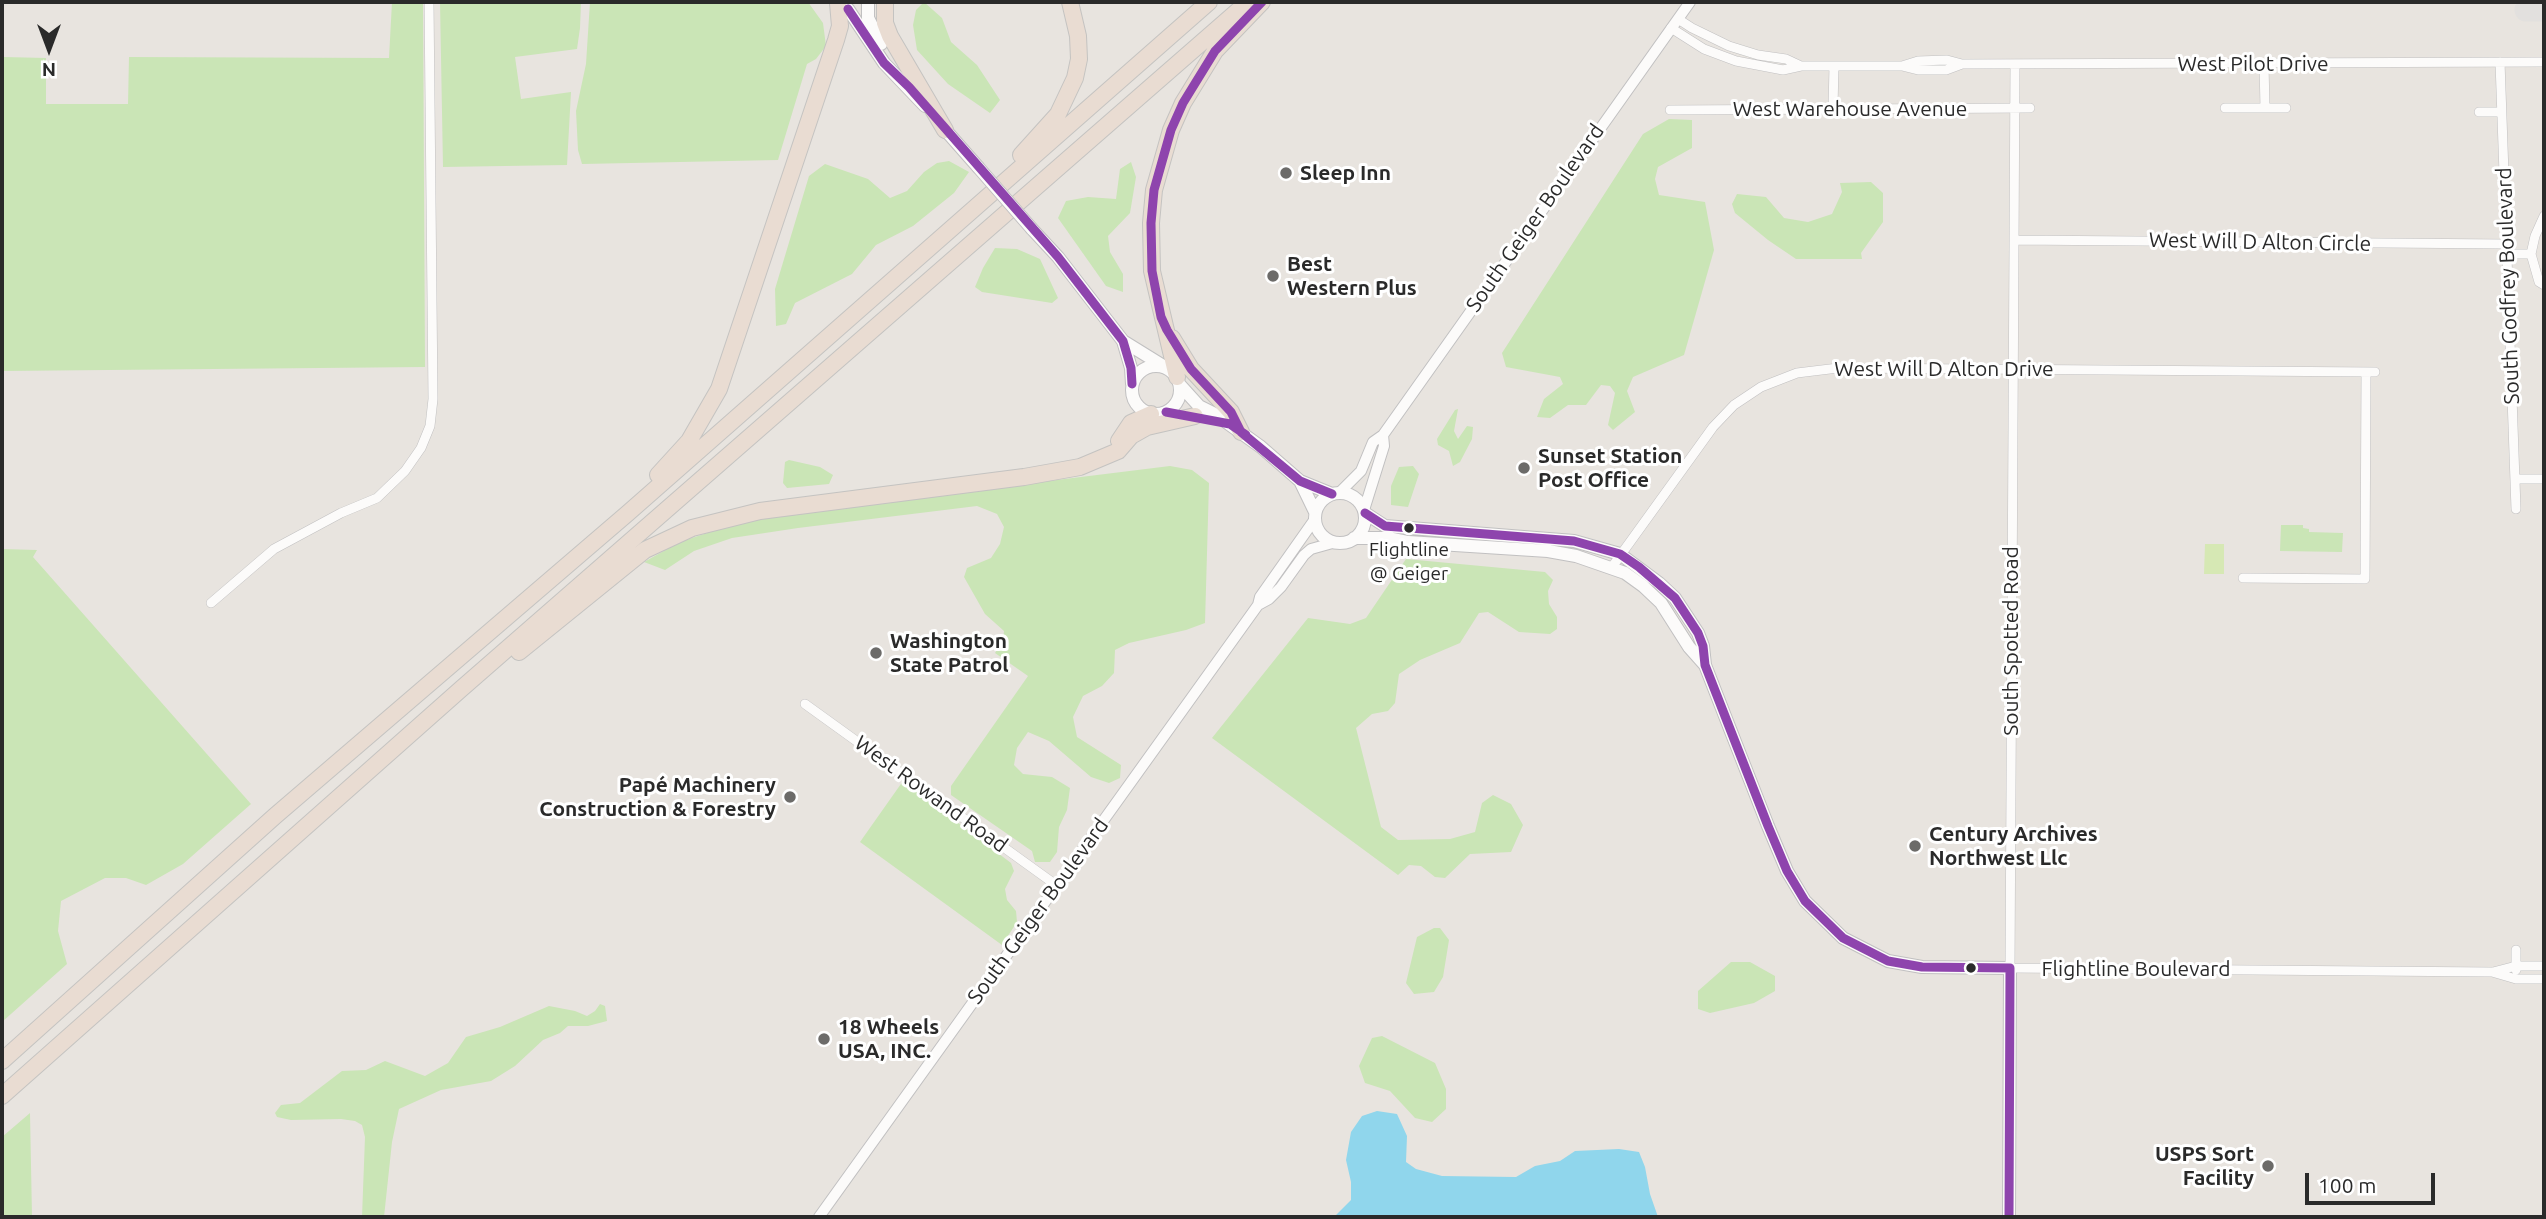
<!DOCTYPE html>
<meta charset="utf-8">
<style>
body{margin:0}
#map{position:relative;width:2546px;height:1219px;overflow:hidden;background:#e8e4df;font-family:Ubuntu,sans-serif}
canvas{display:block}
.frame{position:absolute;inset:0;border:4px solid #2a2a2a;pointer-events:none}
.north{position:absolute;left:14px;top:14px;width:70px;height:70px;-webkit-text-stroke:5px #fff;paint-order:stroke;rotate:180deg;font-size:19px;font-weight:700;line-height:28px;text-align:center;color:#2a2a2a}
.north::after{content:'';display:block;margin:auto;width:24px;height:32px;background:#2a2a2a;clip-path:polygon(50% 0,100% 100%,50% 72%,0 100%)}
.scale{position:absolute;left:2305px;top:1173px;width:130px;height:32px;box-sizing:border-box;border:4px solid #2a2a2a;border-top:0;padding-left:9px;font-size:21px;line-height:24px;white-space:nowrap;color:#2a2a2a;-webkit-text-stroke:5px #fff;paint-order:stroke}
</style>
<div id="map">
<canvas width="2546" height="1219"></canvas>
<div class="frame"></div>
<div class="north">N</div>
<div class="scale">100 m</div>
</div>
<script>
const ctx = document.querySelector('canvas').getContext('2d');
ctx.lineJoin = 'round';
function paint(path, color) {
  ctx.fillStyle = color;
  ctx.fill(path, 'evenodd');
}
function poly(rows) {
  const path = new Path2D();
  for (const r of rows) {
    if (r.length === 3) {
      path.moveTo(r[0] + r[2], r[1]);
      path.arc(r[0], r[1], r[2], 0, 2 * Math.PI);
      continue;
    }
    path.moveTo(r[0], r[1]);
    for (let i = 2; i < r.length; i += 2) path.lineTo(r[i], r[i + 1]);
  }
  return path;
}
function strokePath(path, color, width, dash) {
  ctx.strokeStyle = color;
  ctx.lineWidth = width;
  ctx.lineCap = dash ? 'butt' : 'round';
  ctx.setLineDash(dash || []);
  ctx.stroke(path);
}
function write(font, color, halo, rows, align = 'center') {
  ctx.font = font + ' Ubuntu,sans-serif';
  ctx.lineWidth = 6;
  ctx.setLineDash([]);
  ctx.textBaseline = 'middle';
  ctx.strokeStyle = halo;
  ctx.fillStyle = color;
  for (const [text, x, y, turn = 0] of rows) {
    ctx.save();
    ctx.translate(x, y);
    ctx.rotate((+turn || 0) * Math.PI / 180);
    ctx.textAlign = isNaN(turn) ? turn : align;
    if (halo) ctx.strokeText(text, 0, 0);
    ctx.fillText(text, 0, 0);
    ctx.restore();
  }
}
const green = poly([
 [2,2,4,57,46,58,46,104,128,104,129,57,389,58,392,2,423,2,425,367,2,371],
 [440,2,581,2,580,28,577,49,515,57,521,99,571,92,567,165,443,167],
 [590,2,808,2,823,23,826,46,816,59,807,64,778,160,582,164,578,150,576,111,586,64],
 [924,2,942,18,951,42,977,65,1000,100,990,113,948,84,917,50,913,25,916,10],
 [1669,119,1692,120,1692,148,1658,167,1655,179,1659,195,1705,202,1714,250,1684,355,1633,377,1627,391,1635,412,1613,430,1608,425,1615,393,1610,386,1601,385,1586,405,1568,405,1550,418,1537,417,1544,399,1563,384,1560,377,1506,367,1502,353,1643,134],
 [949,161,969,172,954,193,913,226,876,245,852,274,795,303,786,324,776,326,775,289,809,176,825,164,868,179,890,198,907,191,924,172,937,163],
 [1131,162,1136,177,1130,213,1108,236,1110,252,1123,274,1123,292,1106,286,1058,218,1066,201,1088,197,1116,199,1120,169],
 [1871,182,1883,193,1883,222,1861,253,1862,259,1796,259,1768,240,1735,213,1732,204,1737,194,1766,197,1784,218,1808,222,1832,214,1842,192,1840,183],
 [995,248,1017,249,1040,259,1058,298,1052,303,982,292,975,287,983,268],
 [1458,409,1454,431,1458,439,1467,426,1473,427,1472,439,1460,462,1453,466,1449,451,1438,445,1437,439,1455,410],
 [789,460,820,467,833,475,829,484,787,488,783,483,785,462],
 [1170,466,1192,470,1209,483,1205,623,1186,630,1129,643,1115,650,1114,673,1102,686,1083,696,1073,717,1077,737,1121,765,1120,778,1109,783,1091,777,1049,741,1028,732,1017,748,1014,765,1023,774,1052,777,1070,788,1067,810,1059,827,1057,852,1050,862,1035,862,1032,851,951,795,951,786,1028,676,995,653,1003,641,1004,631,985,614,964,577,967,568,991,558,1000,544,1004,527,997,514,977,506,798,528,732,538,694,551,665,570,644,562,680,542,728,526,773,515],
 [1413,466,1419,474,1408,507,1391,505,1391,486,1399,467],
 [2281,525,2303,525,2303,528,2309,529,2309,532,2343,533,2342,552,2280,551],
 [2,549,37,550,33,557,251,804,183,864,146,885,126,878,105,878,61,901,58,931,67,964,2,1022],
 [1406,559,1545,572,1553,580,1548,591,1549,604,1557,617,1557,629,1550,634,1519,632,1488,612,1479,613,1460,643,1420,660,1399,674,1395,703,1388,711,1372,714,1356,728,1381,827,1398,840,1450,839,1475,832,1482,803,1493,795,1511,804,1523,825,1511,852,1470,854,1445,878,1435,877,1421,866,1409,865,1398,875,1212,738,1308,618,1350,624,1366,618],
 [903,781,1011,863,1014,871,1005,889,1007,900,1016,911,1017,922,1002,945,860,842],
 [1434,928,1440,928,1449,940,1443,977,1434,992,1414,994,1406,983,1417,937],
 [1731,962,1750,962,1775,976,1775,991,1754,1003,1710,1013,1698,1009,1698,991],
 [600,1004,605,1006,607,1021,588,1026,568,1026,560,1033,543,1040,515,1066,491,1081,441,1090,399,1109,392,1142,384,1217,362,1217,365,1137,362,1125,355,1121,341,1119,291,1120,277,1117,275,1113,281,1105,300,1103,342,1071,366,1070,385,1061,425,1076,448,1063,466,1037,500,1027,549,1006,575,1011,587,1016,595,1011],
 [1382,1036,1435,1063,1446,1089,1446,1109,1432,1122,1415,1118,1390,1091,1365,1083,1359,1066,1372,1038],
 [30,1113,32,1217,2,1217,2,1137]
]);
const pitch = poly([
 [2205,544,2224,544,2224,574,2204,574]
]);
const water = poly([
 [1377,1111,1397,1114,1407,1136,1406,1162,1416,1169,1442,1176,1516,1177,1535,1166,1560,1161,1575,1151,1619,1149,1639,1152,1645,1167,1650,1194,1658,1217,1337,1217,1336,1215,1351,1200,1351,1182,1346,1160,1351,1132,1362,1116]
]);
const taxiway = poly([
 [2526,10,2544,10]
]);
const minor = poly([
 [1678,19,1692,28,1729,46,1758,55,1786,59,1801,66],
 [1671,28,1704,49,1736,61,1783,70,1801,66,1902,66,1918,61,1947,60,1962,64,2544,62],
 [2500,62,2516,509],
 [2015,64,2010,968,2492,972,2516,979,2544,979],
 [2264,64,2265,108],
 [1902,66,1918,70,1946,70,1962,64],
 [1833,108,1834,66],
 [2225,108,2286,108],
 [1670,110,2030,108],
 [2479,112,2501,112],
 [2014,240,2506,244],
 [2506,254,2531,254,2535,236,2544,216],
 [2531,254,2539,282,2544,285],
 [2515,479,2544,479],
 [1612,567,1713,427,1734,405,1761,387,1797,373,1838,368,2375,372],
 [2243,578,2365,579,2366,372],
 [211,603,274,549,341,513,377,498,405,471,421,448,430,426,433,399,429,2],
 [805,704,1056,885],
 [2516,950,2516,970],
 [2493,972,2516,966,2544,966]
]);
const tertiary = poly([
 [1340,492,1361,471,1373,442,1383,435,1690,2],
 [1364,510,1384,446,1383,435],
 [1258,605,1269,599,1281,587,1304,555,1311,549,1336,542],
 [819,1217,1258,605,1260,597,1315,519]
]);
const secondary = poly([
 [868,2,868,18,881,44],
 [848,9,884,63,925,106],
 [941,125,978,167],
 [1032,229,1058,257,1123,341,1131,368,1132,384],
 [1123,341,1165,367],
 [1156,390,24],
 [1180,385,1199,406,1215,414,1261,447,1300,481,1315,512],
 [1300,481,1332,494],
 [1340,518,25],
 [1365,513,1385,526,1574,541,1620,554,1659,583,1675,598,1698,633,1703,646,1705,665],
 [1354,538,1389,538,1408,542,1548,551,1576,556,1625,573,1643,586,1661,603,1689,647,1705,665,1768,826,1787,871,1805,901,1843,938,1888,961,1922,967,2010,968,2009,1217]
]);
const motorway = poly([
 [885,2,885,23,890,36,945,130],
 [1021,155,1058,114,1075,78,1079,59,1078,36,1070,2],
 [1172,338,1191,369,1231,412,1241,432],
 [1177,377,1152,271,1151,223,1154,190,1171,130,1183,103,1215,51,1262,2],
 [1119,441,1131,423,1151,414],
 [658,475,689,441,719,389,836,40,840,26,838,3],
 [519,652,645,550,692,528,760,511,1024,477,1080,467,1118,451,1131,436,1147,427,1195,416],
 [2,1061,275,816,628,513,1209,2],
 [2,1096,461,689,1248,2]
]);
const secondaryBridge = poly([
 [978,167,1032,229]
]);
const bus1 = poly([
 [1262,2,1215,51,1183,103,1171,130,1154,190,1151,223,1152,271,1161,317,1167,330,1191,369,1231,412,1241,432,1300,481,1332,494],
 [848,9,884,63,909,87,1058,257,1123,341,1131,368,1132,384],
 [1166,412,1230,424,1246,435],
 [1365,513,1385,526,1574,541,1620,554,1639,567,1675,598,1698,633,1703,646,1705,665,1768,826,1787,871,1805,901,1843,938,1888,961,1922,967,2010,968],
 [2009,1217,2010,968]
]);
const markers = [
 [1286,173,7,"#6c6b69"],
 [1273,276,7,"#6c6b69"],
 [1524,468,7,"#6c6b69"],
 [1409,528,6,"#2a2a2a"],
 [876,653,7,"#6c6b69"],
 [790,797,7,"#6c6b69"],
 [1915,846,7,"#6c6b69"],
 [1971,968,6,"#2a2a2a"],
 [824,1039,7,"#6c6b69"],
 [2268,1166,7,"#6c6b69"]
];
const busNames = [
 ["Flightline",1409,550],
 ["@ Geiger",1409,574]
];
const streetNames = [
 ["West Pilot Drive",2253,64],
 ["West Warehouse Avenue",1850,109],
 ["South Geiger Boulevard",1535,218,-55],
 ["West Will D Alton Circle",2260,242,1],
 ["South Godfrey Boulevard",2508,286,-92],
 ["West Will D Alton Drive",1944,369],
 ["South Spotted Road",2011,641,-90],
 ["West Rowand Road",931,794,36],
 ["South Geiger Boulevard",1038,911,-54],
 ["Flightline Boulevard",2136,969]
];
const poiNames = [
 ["Sleep Inn",1300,173],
 ["Best",1287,264],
 ["Western Plus",1287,288],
 ["Sunset Station",1538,456],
 ["Post Office",1538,480],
 ["Washington",890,641],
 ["State Patrol",890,665],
 ["Papé Machinery",776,785,"right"],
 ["Construction & Forestry",776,809,"right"],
 ["Century Archives",1929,834],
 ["Northwest Llc",1929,858],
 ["18 Wheels",838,1027],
 ["USA, INC.",838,1051],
 ["USPS Sort",2254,1154,"right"],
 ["Facility",2254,1178,"right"]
];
paint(green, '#cae5b6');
paint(pitch, '#d6e8b4');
paint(water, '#90d6ec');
strokePath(taxiway, '#e2e0de', 23);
strokePath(minor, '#c1c0c1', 10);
strokePath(tertiary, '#c1c0c1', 12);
strokePath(secondary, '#c1c0c1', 14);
strokePath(motorway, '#c4c3c1', 18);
strokePath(minor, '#fcfbfa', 9);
strokePath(tertiary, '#fcfbfa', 10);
strokePath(secondary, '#fcfbfa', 12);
strokePath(motorway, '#e9dcd2', 16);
strokePath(secondaryBridge, '#c1c0c1', 14, []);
strokePath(secondaryBridge, '#fcfbfa', 12);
strokePath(bus1, '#8e44ad', 9);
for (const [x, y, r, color] of markers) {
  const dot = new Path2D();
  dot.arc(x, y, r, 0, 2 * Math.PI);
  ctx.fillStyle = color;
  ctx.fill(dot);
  strokePath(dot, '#fff', 2.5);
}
write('19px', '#2a2a2a', '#fff', busNames);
write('21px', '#2a2a2a', '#fff', streetNames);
write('bold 21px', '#2a2a2a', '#fff', poiNames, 'left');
</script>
